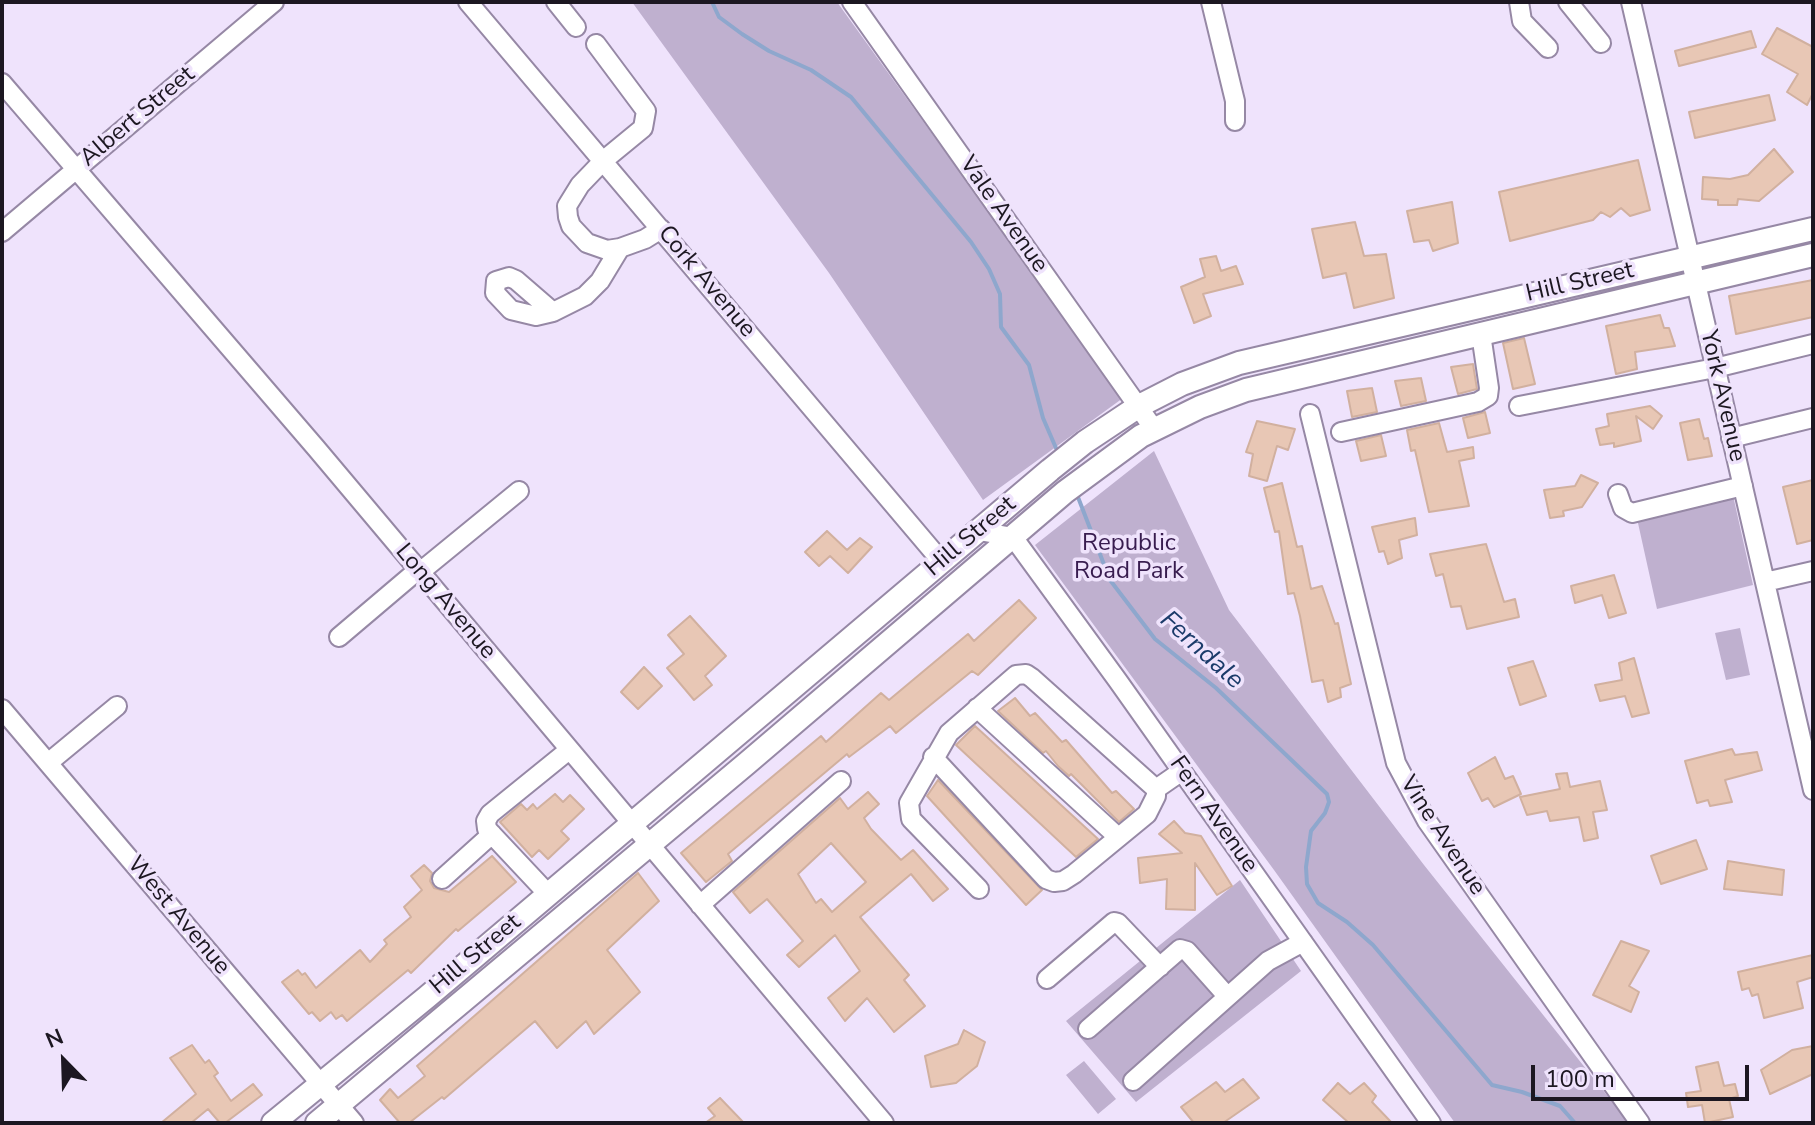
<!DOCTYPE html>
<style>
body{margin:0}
#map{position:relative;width:1815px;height:1125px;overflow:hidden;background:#efe3fc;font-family:"Nunito Sans",sans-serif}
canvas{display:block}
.frame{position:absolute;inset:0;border:4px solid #1c1721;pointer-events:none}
.north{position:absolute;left:24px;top:1021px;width:80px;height:80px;-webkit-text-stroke:6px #efe3fc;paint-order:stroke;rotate:337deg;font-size:22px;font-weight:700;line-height:32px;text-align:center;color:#1c1721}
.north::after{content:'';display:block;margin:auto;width:28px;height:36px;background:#1c1721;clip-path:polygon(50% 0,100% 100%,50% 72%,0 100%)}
.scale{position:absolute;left:1531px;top:1065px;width:218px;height:36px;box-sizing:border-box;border:4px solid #1c1721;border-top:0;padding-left:10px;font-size:24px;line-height:28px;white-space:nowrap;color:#1c1721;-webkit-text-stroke:6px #efe3fc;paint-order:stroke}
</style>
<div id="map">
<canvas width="1815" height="1125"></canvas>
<div class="frame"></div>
<div class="north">N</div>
<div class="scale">100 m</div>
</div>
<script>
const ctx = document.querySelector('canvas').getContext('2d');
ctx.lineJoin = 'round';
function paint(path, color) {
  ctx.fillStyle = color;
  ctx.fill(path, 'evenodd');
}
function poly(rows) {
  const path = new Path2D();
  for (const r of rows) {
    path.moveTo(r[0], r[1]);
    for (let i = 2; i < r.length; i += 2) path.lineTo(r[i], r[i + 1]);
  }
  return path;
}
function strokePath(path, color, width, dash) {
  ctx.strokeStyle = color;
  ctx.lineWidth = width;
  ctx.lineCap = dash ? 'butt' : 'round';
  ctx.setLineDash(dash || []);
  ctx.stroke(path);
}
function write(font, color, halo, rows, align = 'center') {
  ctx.font = font + ' "Nunito Sans",sans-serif';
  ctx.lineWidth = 7;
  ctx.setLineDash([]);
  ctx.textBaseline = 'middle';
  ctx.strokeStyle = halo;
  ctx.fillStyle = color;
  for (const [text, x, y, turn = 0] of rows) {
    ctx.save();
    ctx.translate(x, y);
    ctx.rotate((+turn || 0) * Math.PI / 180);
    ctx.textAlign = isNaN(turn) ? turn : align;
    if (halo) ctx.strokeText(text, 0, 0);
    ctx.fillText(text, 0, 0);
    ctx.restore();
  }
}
const green = poly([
 [632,2,837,2,1123,398,983,500,829,273],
 [1154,451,1229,610,1424,865,1629,1123,1455,1123,1274,870,1035,545],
 [1732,491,1753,585,1657,609,1636,514],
 [1740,628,1750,675,1726,680,1715,633],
 [1240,880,1301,971,1136,1102,1066,1021],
 [1084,1061,1116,1099,1098,1114,1066,1075]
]);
const stream = poly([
 [712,2,719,17,742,34,769,51,811,70,851,97,971,242,989,269,1000,294,1001,327,1029,365,1043,418,1059,455],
 [1076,492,1110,580,1155,639,1216,688,1327,794,1329,802,1325,813,1311,831,1306,867,1307,884,1318,903,1347,922,1373,945,1492,1085,1522,1092,1560,1106,1575,1123]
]);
const building = poly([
 [1777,28,1813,47,1813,93,1807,105,1787,92,1798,74,1762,54,1777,28],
 [1751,31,1756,47,1679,66,1675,51,1751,31],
 [1769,95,1775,120,1695,138,1689,112,1769,95],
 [1774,149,1793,172,1759,201,1738,199,1737,205,1718,205,1718,200,1702,199,1703,177,1730,179,1748,175,1774,149],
 [1638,160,1650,210,1630,216,1621,208,1610,217,1601,212,1593,220,1510,241,1499,192,1638,160],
 [1452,202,1458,243,1433,251,1429,240,1414,242,1407,211,1452,202],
 [1355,222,1364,256,1386,254,1394,298,1354,308,1346,273,1323,278,1312,229,1355,222],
 [1216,256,1221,271,1236,266,1243,284,1203,294,1211,316,1194,323,1181,287,1205,277,1200,259,1216,256],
 [1813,280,1813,317,1736,334,1729,296,1813,280],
 [1660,315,1664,328,1669,328,1675,346,1635,352,1637,369,1616,374,1606,326,1660,315],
 [1524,338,1535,384,1513,389,1503,343,1524,338],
 [1473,364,1477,389,1458,394,1451,367,1473,364],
 [1421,378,1426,401,1401,406,1395,381,1421,378],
 [1372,388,1377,412,1352,417,1347,391,1372,388],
 [1650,406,1662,416,1653,429,1636,416,1641,441,1614,447,1614,443,1600,445,1596,429,1609,426,1607,414,1650,406],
 [1485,412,1490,433,1468,438,1463,418,1485,412],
 [1699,419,1704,439,1708,438,1712,456,1688,460,1680,423,1699,419],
 [1257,421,1295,429,1288,450,1277,446,1267,481,1249,476,1253,454,1246,452,1257,421],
 [1439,423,1447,452,1473,447,1474,458,1459,461,1469,506,1429,512,1415,450,1411,451,1407,430,1439,423],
 [1381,435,1386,456,1361,461,1356,441,1381,435],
 [1581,475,1598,483,1582,507,1563,511,1564,516,1550,518,1544,490,1575,486,1581,475],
 [1813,480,1813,540,1797,544,1783,487,1813,480],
 [1282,483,1297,547,1302,546,1311,589,1322,586,1335,624,1338,623,1351,684,1340,688,1341,697,1328,702,1323,680,1312,682,1300,616,1294,593,1288,594,1279,531,1275,532,1264,488,1282,483],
 [1415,518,1417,535,1399,540,1402,558,1388,564,1384,551,1379,552,1372,527,1415,518],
 [827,531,847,550,860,538,872,547,848,573,830,556,819,566,805,552,827,531],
 [1486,544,1504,602,1515,599,1519,617,1467,629,1461,606,1451,607,1443,574,1436,576,1430,554,1486,544],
 [1614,575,1626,613,1609,618,1602,595,1575,603,1571,586,1614,575],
 [1019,600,1036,618,978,675,972,671,896,733,890,726,849,757,847,754,728,854,732,861,706,882,681,853,821,736,826,742,881,693,889,700,968,634,974,641,1019,600],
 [690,616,726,656,705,676,712,685,694,700,667,668,684,654,668,635,690,616],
 [1634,658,1649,713,1632,717,1625,696,1600,701,1595,685,1622,680,1619,663,1634,658],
 [1533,661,1546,696,1520,705,1508,668,1533,661],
 [644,667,662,686,638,709,621,692,644,667],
 [1015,698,1030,716,1035,713,1062,742,1066,740,1112,793,1116,791,1134,809,1119,822,1071,774,1069,776,1058,766,1046,751,1043,753,998,711,1015,698],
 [975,726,1098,839,1076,857,956,745,975,726],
 [1732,749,1735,755,1757,752,1762,770,1725,780,1732,802,1710,806,1708,800,1697,803,1685,761,1732,749],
 [1495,757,1505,779,1513,776,1521,794,1494,807,1488,798,1482,801,1468,773,1495,757],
 [1567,773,1570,787,1600,781,1607,810,1593,812,1598,838,1584,841,1579,817,1550,821,1547,811,1527,815,1520,797,1560,789,1556,774,1567,773],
 [938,780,1042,890,1026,905,927,796,938,780],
 [868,792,879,804,864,818,871,829,901,860,913,850,948,889,933,901,911,874,860,917,909,975,904,980,925,1006,894,1032,867,998,845,1021,828,998,860,971,835,935,799,967,787,955,803,941,767,899,750,913,733,892,840,798,848,809,868,792],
 [831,843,866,882,832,912,821,899,816,903,798,874,831,843],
 [555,794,563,802,570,795,584,809,561,831,569,839,548,859,539,850,532,857,500,822,521,804,527,810,533,804,537,809,555,794],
 [1174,821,1185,833,1201,836,1232,886,1217,895,1195,863,1195,910,1166,909,1167,879,1140,883,1138,858,1182,853,1159,834,1174,821],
 [1696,840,1707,869,1661,884,1651,856,1696,840],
 [492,856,516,882,458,931,456,929,411,973,408,970,347,1021,342,1015,336,1019,331,1012,320,1021,312,1012,309,1014,282,982,298,970,302,975,305,973,316,988,360,950,370,962,387,944,384,940,411,917,404,907,422,890,411,876,424,865,432,873,430,881,434,888,449,892,492,856],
 [1728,861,1784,870,1782,895,1724,889,1728,861],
 [638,873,659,901,607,950,640,992,594,1034,586,1021,557,1048,535,1021,444,1099,442,1097,409,1123,400,1123,380,1100,390,1089,398,1098,425,1076,417,1066,638,873],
 [1621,941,1649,951,1629,986,1639,992,1631,1012,1593,995,1621,941],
 [1813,955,1813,977,1797,982,1803,1008,1764,1018,1758,994,1752,996,1749,988,1742,990,1738,972,1813,955],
 [964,1030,985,1042,977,1066,956,1083,931,1087,925,1056,958,1044,964,1030],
 [192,1045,205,1063,209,1060,218,1073,214,1076,231,1101,253,1084,262,1095,225,1123,220,1123,208,1109,191,1123,161,1123,196,1094,170,1058,192,1045],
 [1813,1046,1813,1074,1770,1094,1761,1070,1792,1050,1813,1046],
 [1718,1062,1724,1086,1735,1084,1738,1096,1729,1099,1733,1117,1705,1123,1702,1105,1688,1107,1686,1093,1701,1091,1696,1067,1718,1062],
 [1243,1079,1259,1098,1223,1123,1194,1123,1181,1107,1216,1082,1225,1092,1243,1079],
 [1338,1083,1350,1094,1364,1083,1376,1096,1372,1102,1392,1123,1349,1123,1323,1100,1338,1083],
 [720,1098,744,1123,705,1123,715,1116,708,1108,720,1098]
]);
const minor = poly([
 [468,2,942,562],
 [556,2,576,27],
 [852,2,1154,429],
 [1211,2,1235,101,1235,121],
 [1519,2,1522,21,1548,48],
 [1568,2,1601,43],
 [1631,2,1813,790],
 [596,44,646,111,643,128,604,160,580,185,567,206,568,217,571,226,587,243,607,250,620,248],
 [2,83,316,448,884,1123],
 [2,232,274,2],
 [553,312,536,316,511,310,495,293,496,281,509,277,516,280,553,312,585,296,600,281,620,248,645,239,661,229],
 [1519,406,1715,368,1813,344],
 [1310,414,1396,763,1427,821,1640,1123],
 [1341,432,1478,402,1488,396,1489,388,1481,334],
 [1731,438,1813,418],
 [1618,494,1623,508,1632,513,1743,486],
 [979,531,1013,537,1118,681,1431,1123],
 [420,572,519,491],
 [1765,582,1813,571],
 [339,637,418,570],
 [977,708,1118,837],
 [2,709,354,1123],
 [933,757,1046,879,1054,882,1063,881,1074,874,1147,814,1156,796,1156,789,1182,771],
 [48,763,117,706],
 [442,879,492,834],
 [979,889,911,819,909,803,949,733,1016,675,1026,674,1032,678,1156,789],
 [548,894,487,829,486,821,490,814,569,750],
 [700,905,841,781],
 [1047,979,1114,922,1118,923,1160,967],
 [1088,1029,1180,949,1187,951,1227,996],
 [1133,1081,1268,961,1303,942]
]);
const major = poly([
 [273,1123,427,997,1050,470,1085,442,1139,406,1182,384,1239,363,1813,229],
 [317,1123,746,764,1065,492,1141,436,1200,407,1246,390,1813,255]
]);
const streetNames = [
 ["Albert Street",138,117,-40],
 ["Vale Avenue",1003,215,55],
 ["Cork Avenue",706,282,50],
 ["Hill Street",1580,283,-13],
 ["York Avenue",1722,396,77],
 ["Hill Street",971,537,-40],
 ["Long Avenue",445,602,50],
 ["Fern Avenue",1213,815,55],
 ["Vine Avenue",1442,836,57],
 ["West Avenue",178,916,50],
 ["Hill Street",476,955,-40]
];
const parkNames = [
 ["Republic",1129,544],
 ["Road Park",1129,572]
];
const waterNames = [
 ["Ferndale",1201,651,42]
];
paint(green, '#bfb0cf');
strokePath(stream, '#8ea7cd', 4);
paint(building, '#e8c7b5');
strokePath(building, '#d1b09f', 2);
strokePath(minor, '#9688a5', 22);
strokePath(major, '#9688a5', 26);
strokePath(minor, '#fff', 18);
strokePath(major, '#fff', 22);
write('24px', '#1c1721', '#efe3fc', streetNames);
write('24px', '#381c4f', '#efe3fc', parkNames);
write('italic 26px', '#1b3b6a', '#efe3fc', waterNames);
</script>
